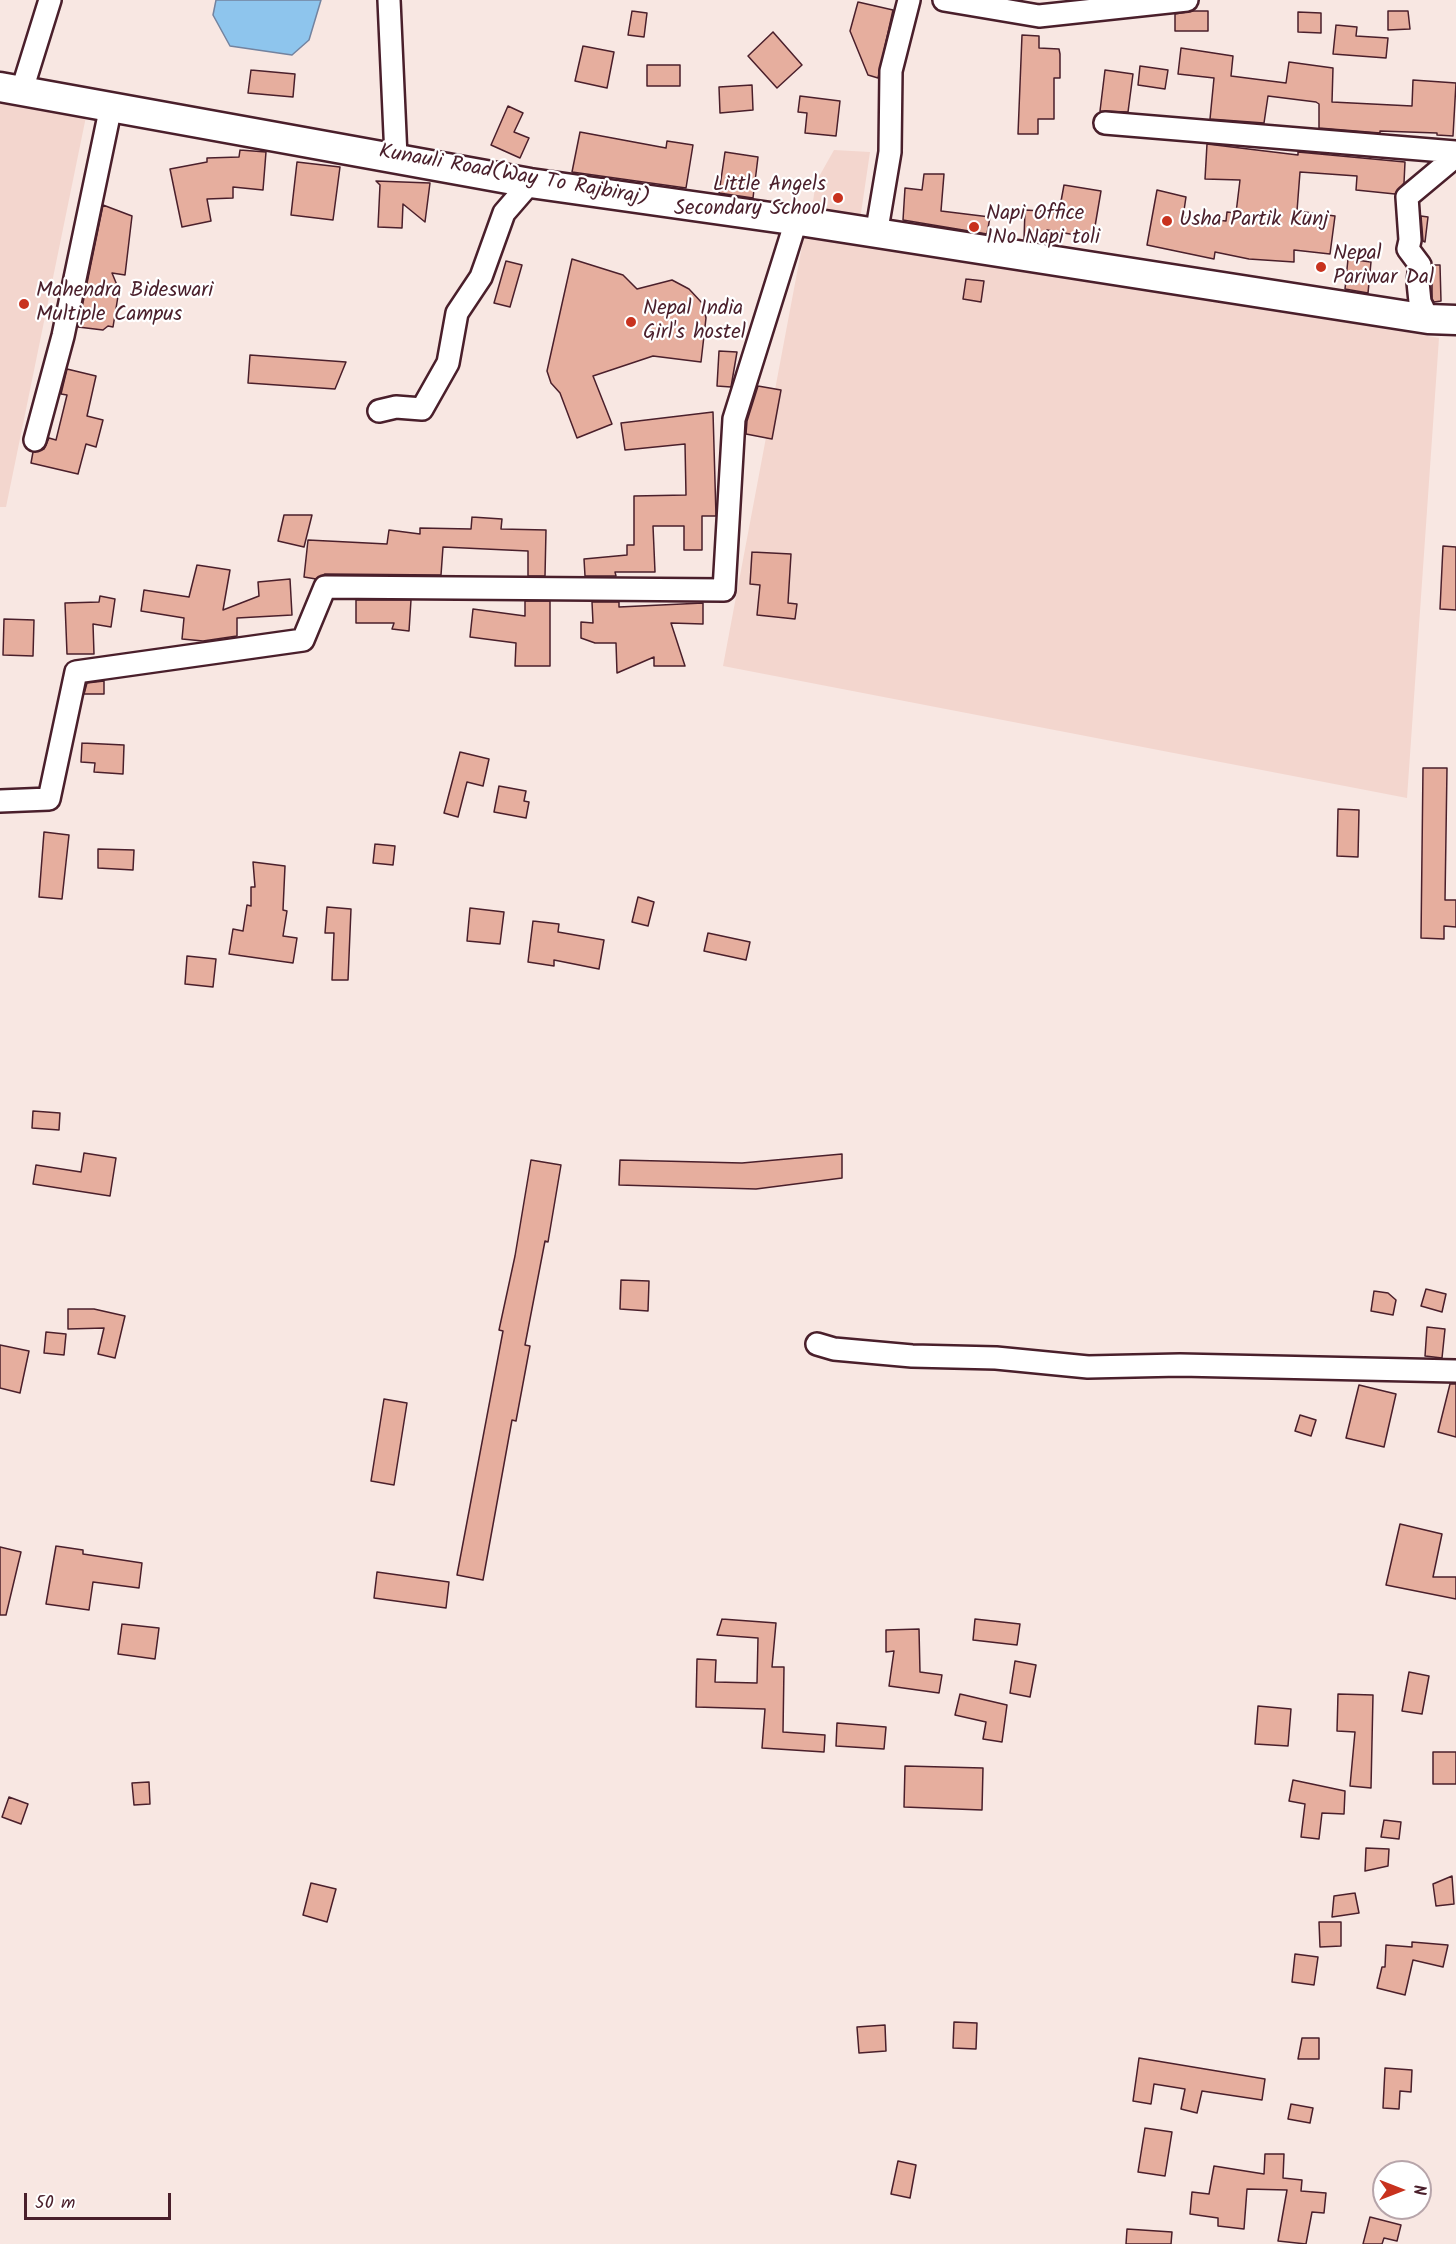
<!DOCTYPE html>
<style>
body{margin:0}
#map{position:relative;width:1456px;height:2244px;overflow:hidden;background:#f8e7e2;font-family:Kalam,sans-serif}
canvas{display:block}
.north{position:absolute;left:1372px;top:2160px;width:60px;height:60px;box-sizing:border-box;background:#fff;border:2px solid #b7a5aa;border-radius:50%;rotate:90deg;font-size:16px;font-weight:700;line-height:24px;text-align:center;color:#4a1f2b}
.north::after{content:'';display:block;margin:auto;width:21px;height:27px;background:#c8321e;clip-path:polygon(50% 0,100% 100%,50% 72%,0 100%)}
.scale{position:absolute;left:24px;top:2193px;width:147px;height:27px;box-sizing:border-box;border:3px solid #4a1f2b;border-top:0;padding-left:8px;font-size:18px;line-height:21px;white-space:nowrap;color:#4a1f2b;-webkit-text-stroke:4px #fff;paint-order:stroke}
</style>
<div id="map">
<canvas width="1456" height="2244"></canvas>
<div class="north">N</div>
<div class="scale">50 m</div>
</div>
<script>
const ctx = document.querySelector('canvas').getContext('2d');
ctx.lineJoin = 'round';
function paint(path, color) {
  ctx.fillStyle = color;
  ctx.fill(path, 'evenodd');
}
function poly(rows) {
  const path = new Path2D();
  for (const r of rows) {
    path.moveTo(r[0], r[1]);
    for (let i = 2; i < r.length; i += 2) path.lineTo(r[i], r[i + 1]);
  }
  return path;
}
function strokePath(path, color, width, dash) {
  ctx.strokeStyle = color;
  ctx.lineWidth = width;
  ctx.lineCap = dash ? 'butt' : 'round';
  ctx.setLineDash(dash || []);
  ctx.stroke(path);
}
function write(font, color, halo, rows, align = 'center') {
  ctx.font = font + ' Kalam,sans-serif';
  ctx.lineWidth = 4.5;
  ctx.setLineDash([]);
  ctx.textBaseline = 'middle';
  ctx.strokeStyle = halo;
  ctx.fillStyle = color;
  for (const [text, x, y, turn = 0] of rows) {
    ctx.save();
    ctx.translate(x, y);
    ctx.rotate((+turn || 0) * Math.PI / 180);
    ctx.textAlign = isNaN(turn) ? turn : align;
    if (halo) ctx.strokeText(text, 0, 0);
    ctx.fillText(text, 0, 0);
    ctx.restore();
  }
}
const built = poly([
 [0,87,89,102,6,507,0,507],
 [834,150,870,152,860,220,811,214,816,182],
 [806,225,1439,338,1407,798,723,666]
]);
const water = poly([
 [216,0,321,0,309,40,292,55,230,46,213,15,216,0]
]);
const building = poly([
 [858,2,893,10,878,78,868,75,850,31,858,2],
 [632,11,647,13,644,37,628,35,632,11],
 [1193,11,1208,11,1208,31,1175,31,1175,14,1193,11],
 [1388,11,1408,11,1410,29,1388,30,1388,11],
 [1298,12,1321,13,1321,33,1298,32,1298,12],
 [1336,25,1357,27,1356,36,1388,38,1386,58,1333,54,1336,25],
 [773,32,802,65,777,88,748,56,773,32],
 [1022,35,1039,36,1039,48,1059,49,1060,54,1060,78,1054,78,1054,119,1038,119,1038,134,1018,134,1022,35],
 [583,46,614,52,607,88,575,81,583,46],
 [1181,48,1233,56,1231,76,1286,83,1289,62,1333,68,1332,102,1412,106,1413,80,1456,83,1453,136,1437,135,1437,133,1380,131,1380,133,1319,128,1319,104,1316,102,1268,96,1264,123,1210,119,1214,78,1178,74,1181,48],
 [647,65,680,65,680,86,647,86,647,65],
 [1140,66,1168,70,1165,89,1138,85,1140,66],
 [251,70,295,74,293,97,248,93,251,70],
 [1105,70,1133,74,1128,112,1100,111,1105,70],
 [752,85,753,110,720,113,719,87,752,85],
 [800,96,840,101,836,136,805,133,807,113,798,112,800,96],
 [508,106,523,113,514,132,529,138,520,158,491,145,508,106],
 [580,132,666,148,667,141,693,145,686,188,572,172,580,132],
 [1207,144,1298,155,1298,152,1405,162,1404,183,1395,194,1356,190,1357,176,1300,172,1297,211,1335,216,1330,254,1294,250,1294,262,1249,259,1215,252,1214,259,1147,245,1157,190,1186,197,1183,217,1226,221,1227,212,1236,213,1240,180,1205,179,1207,144],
 [240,150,266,152,263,190,233,187,233,198,207,199,211,221,182,227,170,169,207,162,207,158,239,157,240,150],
 [725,152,758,157,753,198,719,193,725,152],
 [297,162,340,167,333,220,291,215,297,162],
 [924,174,944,174,941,211,990,217,987,234,903,220,905,188,922,190,924,174],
 [376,181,430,183,425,222,403,204,402,228,378,227,380,185,376,181],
 [1064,185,1101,191,1093,238,1047,230,1047,243,1024,239,1025,210,1059,212,1064,185],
 [103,205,132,216,125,275,112,273,119,290,113,327,108,326,103,330,78,327,103,205],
 [1421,216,1428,217,1425,242,1423,241,1421,216],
 [572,259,623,275,637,289,672,280,689,289,703,304,706,318,701,362,653,356,593,376,612,424,577,438,560,393,551,383,547,371,572,259],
 [1348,259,1371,262,1368,293,1345,289,1348,259],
 [506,261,522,265,510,307,494,303,506,261],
 [1432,265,1440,265,1441,301,1434,302,1432,299,1432,265],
 [966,279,984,281,981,302,963,299,966,279],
 [719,351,737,352,731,387,717,386,719,351],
 [250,355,346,362,335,389,248,383,250,355],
 [67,369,96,376,87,416,103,420,96,447,86,444,78,474,31,463,33,452,44,449,49,438,56,440,67,395,61,394,67,369],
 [758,386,781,390,772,439,746,434,747,421,758,386],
 [713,412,716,516,702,516,702,550,684,550,684,526,653,526,655,572,615,572,616,576,585,576,584,559,627,555,627,545,634,545,634,496,686,495,685,444,625,450,621,423,713,412],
 [284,515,312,515,304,547,278,541,284,515],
 [472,517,502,519,501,529,546,530,545,576,528,576,528,551,443,547,441,575,325,574,316,579,304,577,308,540,387,544,389,530,420,534,420,528,471,529,472,517],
 [1443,546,1456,547,1456,610,1440,609,1443,546],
 [752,552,791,554,788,603,797,604,795,619,757,615,760,585,750,584,752,552],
 [197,565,230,570,223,610,259,596,258,582,290,579,292,615,237,618,237,636,203,641,182,639,184,618,141,611,144,590,189,597,197,565],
 [100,596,115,599,111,627,93,624,94,654,67,654,65,603,99,602,100,596],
 [356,600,411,600,409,631,392,629,394,623,356,623,356,600],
 [525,601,550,601,550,666,515,666,516,643,470,637,473,609,525,616,525,601],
 [592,602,619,602,619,607,703,603,703,624,671,623,685,666,654,666,654,657,617,673,616,643,595,643,581,638,581,622,593,623,592,602],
 [4,619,34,620,33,656,3,655,4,619],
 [104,681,104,694,84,694,87,683,104,681],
 [82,743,124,745,123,774,94,772,95,763,81,762,82,743],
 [460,752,489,759,483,786,467,782,458,817,444,813,460,752],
 [1423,768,1447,768,1445,900,1456,900,1456,927,1444,926,1444,939,1421,938,1423,768],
 [499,786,526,791,524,801,529,802,526,818,494,812,499,786],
 [1338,809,1359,810,1358,857,1337,856,1338,809],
 [44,832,69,835,62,899,39,897,44,832],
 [375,844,395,846,393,865,373,863,375,844],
 [98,849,134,850,133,870,98,868,98,849],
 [253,862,285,866,283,910,287,911,283,936,297,938,293,963,229,954,233,929,243,931,247,905,251,906,251,887,255,887,253,862],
 [638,897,654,902,648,926,632,922,638,897],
 [327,907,351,909,348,980,332,980,334,933,325,933,327,907],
 [470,908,504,912,500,944,467,941,470,908],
 [533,921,559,924,558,932,604,940,599,969,554,960,554,966,528,962,533,921],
 [708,933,750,942,746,960,704,951,708,933],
 [187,956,216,959,213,987,185,984,187,956],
 [33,1111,60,1113,59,1130,32,1128,33,1111],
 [84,1153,116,1158,110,1196,33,1184,36,1165,81,1172,84,1153],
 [842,1154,842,1178,756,1189,619,1185,620,1160,742,1163,842,1154],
 [531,1160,561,1165,548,1242,545,1241,525,1345,530,1346,516,1421,512,1420,483,1580,457,1575,503,1331,499,1330,515,1256,531,1160],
 [621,1280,649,1281,648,1311,620,1309,621,1280],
 [1426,1289,1446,1294,1442,1312,1421,1306,1426,1289],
 [1374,1291,1388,1293,1396,1300,1393,1315,1371,1311,1374,1291],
 [68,1309,94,1309,125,1316,115,1358,98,1354,104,1328,68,1329,68,1309],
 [1427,1327,1445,1329,1442,1358,1425,1356,1427,1327],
 [46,1332,66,1334,64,1355,44,1353,46,1332],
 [0,1345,29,1351,20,1393,0,1388,0,1345],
 [1450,1384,1456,1384,1456,1437,1438,1432,1450,1384],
 [1359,1385,1396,1394,1384,1447,1346,1438,1359,1385],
 [384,1399,407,1403,394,1485,371,1481,384,1399],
 [1300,1415,1316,1420,1311,1436,1295,1431,1300,1415],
 [1400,1524,1442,1534,1433,1577,1456,1577,1456,1599,1386,1585,1400,1524],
 [56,1546,83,1550,83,1554,142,1563,139,1588,93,1582,89,1610,46,1604,56,1546],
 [0,1547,21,1552,6,1615,0,1615,0,1547],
 [377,1572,449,1582,446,1608,374,1598,377,1572],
 [722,1619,776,1623,772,1667,784,1667,783,1732,825,1735,824,1752,762,1748,765,1709,696,1707,697,1659,716,1660,715,1682,757,1683,758,1638,717,1635,722,1619],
 [975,1619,1020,1624,1017,1645,973,1640,975,1619],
 [122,1624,159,1628,155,1659,118,1654,122,1624],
 [919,1629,920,1672,942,1675,939,1693,889,1686,894,1651,886,1652,886,1630,919,1629],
 [1015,1661,1036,1665,1030,1697,1010,1693,1015,1661],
 [1409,1672,1429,1676,1422,1714,1402,1711,1409,1672],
 [960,1694,1007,1705,1002,1742,983,1739,986,1722,955,1715,960,1694],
 [1338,1694,1373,1695,1371,1788,1350,1786,1355,1732,1337,1731,1338,1694],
 [1258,1706,1291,1709,1288,1746,1255,1744,1258,1706],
 [837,1723,886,1727,884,1749,836,1746,837,1723],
 [1433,1752,1456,1752,1456,1784,1433,1784,1433,1752],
 [905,1766,983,1768,982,1810,904,1807,905,1766],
 [1293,1780,1345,1791,1344,1814,1322,1813,1319,1839,1301,1837,1305,1804,1289,1801,1293,1780],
 [149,1782,150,1804,134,1805,132,1783,149,1782],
 [9,1797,28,1804,21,1824,2,1817,9,1797],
 [1384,1820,1401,1822,1399,1839,1381,1837,1384,1820],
 [1366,1848,1389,1849,1388,1866,1365,1871,1366,1848],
 [1452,1876,1454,1904,1436,1906,1433,1884,1452,1876],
 [311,1883,336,1889,327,1922,303,1915,311,1883],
 [1355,1893,1359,1913,1332,1917,1334,1896,1355,1893],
 [1319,1922,1341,1922,1341,1946,1320,1947,1319,1922],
 [1412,1942,1448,1945,1443,1967,1413,1960,1405,1995,1377,1988,1382,1967,1385,1967,1386,1945,1412,1947,1412,1942],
 [1295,1954,1318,1957,1314,1985,1292,1982,1295,1954],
 [954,2022,977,2023,976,2049,953,2048,954,2022],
 [885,2025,886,2051,859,2053,857,2027,885,2025],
 [1302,2038,1319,2038,1319,2059,1298,2059,1302,2038],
 [1139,2058,1265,2079,1262,2100,1202,2091,1197,2113,1181,2109,1185,2089,1154,2084,1151,2104,1133,2101,1139,2058],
 [1385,2068,1412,2070,1411,2092,1400,2091,1399,2109,1383,2108,1385,2068],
 [1291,2104,1313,2108,1310,2123,1288,2119,1291,2104],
 [1145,2128,1172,2132,1165,2176,1138,2172,1145,2128],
 [1265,2154,1284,2154,1283,2178,1302,2180,1301,2191,1326,2193,1324,2213,1312,2212,1306,2244,1278,2241,1287,2190,1247,2189,1244,2229,1218,2226,1218,2218,1190,2214,1192,2192,1209,2194,1214,2166,1264,2174,1265,2154],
 [898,2161,916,2165,910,2198,891,2194,898,2161],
 [1370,2217,1401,2225,1397,2241,1384,2238,1382,2244,1363,2244,1370,2217],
 [1127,2229,1172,2232,1171,2244,1126,2244,1127,2229]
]);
const minor = poly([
 [389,0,396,157],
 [944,0,1039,16,1187,0],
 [22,90,50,0],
 [1105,123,1456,152],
 [876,235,890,152,891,71,909,0],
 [1428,319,1420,302,1418,282,1420,265,1408,249,1410,240,1407,197,1456,156],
 [379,411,396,407,422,409,448,363,457,313,481,277,504,213,530,183],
 [35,440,63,336,111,106],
 [0,801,49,799,76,672,303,640,325,587,724,590,734,419,796,221],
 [817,1344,834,1349,912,1356,996,1358,1088,1367,1180,1365,1456,1371]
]);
const secondary = poly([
 [0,87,530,183,806,222,1428,319,1456,320]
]);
const markers = [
 [838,198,6,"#c8321e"],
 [1167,221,6,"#c8321e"],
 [974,227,6,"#c8321e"],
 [1321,267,6,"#c8321e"],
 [24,304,6,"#c8321e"],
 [631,322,6,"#c8321e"]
];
const streetNames = [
 ["Kunauli Road(Way To Rajbiraj)",514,177,10]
];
const poiNames = [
 ["Little Angels",826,186,"right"],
 ["Secondary School",826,210,"right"],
 ["Napi Office",986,215],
 ["1No Napi toli",986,239],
 ["Usha Partik Kunj",1179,221],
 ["Nepal",1333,255],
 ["Pariwar Dal",1333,279],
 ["Mahendra Bideswari",36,292],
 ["Multiple Campus",36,316],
 ["Nepal India",643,310],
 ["Girl's hostel",643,334]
];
paint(built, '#f3d6ce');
paint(water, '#8ec5ed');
strokePath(water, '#73839f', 1.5);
paint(building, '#e6ae9e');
strokePath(building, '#4a1f2b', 1.5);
strokePath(minor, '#4a1f2b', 26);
strokePath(secondary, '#4a1f2b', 33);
strokePath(minor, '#fff', 21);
strokePath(secondary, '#fff', 28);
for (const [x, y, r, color] of markers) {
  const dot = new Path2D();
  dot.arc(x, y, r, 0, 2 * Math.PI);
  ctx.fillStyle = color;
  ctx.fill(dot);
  strokePath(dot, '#fff', 2);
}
write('21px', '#4a1f2b', '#fff', streetNames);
write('21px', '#4a1f2b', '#fff', poiNames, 'left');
</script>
